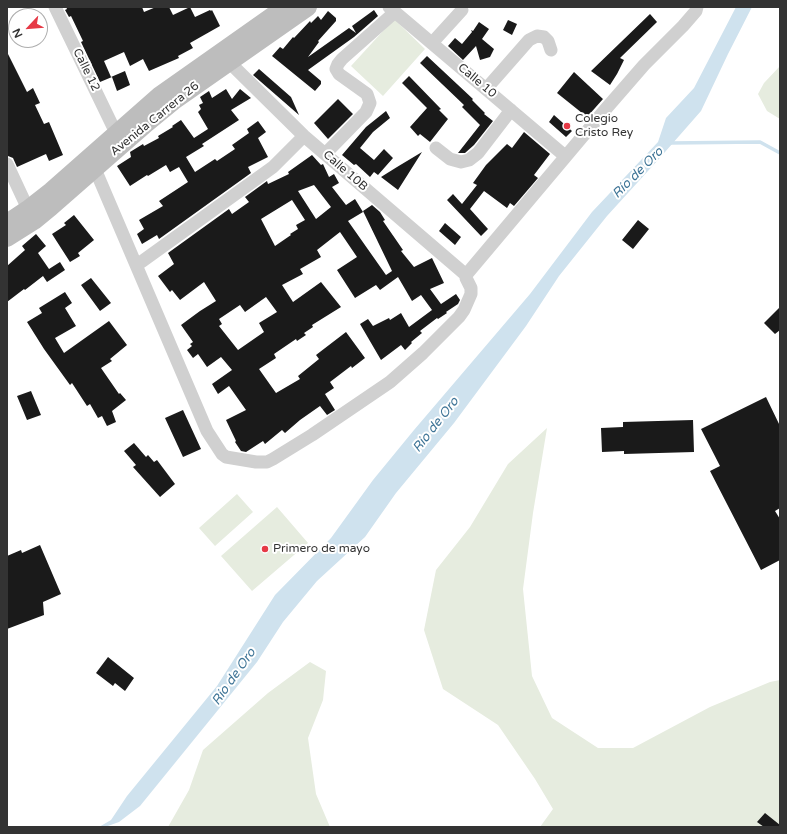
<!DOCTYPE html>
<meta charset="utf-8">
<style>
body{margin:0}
#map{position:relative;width:787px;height:834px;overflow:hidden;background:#fff;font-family:"Varela Round",sans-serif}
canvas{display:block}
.frame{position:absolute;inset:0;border:8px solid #333;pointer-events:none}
.north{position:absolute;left:8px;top:8px;width:40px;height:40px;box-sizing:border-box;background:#fff;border:1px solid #adadad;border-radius:50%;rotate:244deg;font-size:11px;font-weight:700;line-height:16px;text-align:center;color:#333}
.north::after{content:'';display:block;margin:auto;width:14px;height:18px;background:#e63946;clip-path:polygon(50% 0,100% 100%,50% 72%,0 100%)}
</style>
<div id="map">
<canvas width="787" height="834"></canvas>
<div class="frame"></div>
<div class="north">N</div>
</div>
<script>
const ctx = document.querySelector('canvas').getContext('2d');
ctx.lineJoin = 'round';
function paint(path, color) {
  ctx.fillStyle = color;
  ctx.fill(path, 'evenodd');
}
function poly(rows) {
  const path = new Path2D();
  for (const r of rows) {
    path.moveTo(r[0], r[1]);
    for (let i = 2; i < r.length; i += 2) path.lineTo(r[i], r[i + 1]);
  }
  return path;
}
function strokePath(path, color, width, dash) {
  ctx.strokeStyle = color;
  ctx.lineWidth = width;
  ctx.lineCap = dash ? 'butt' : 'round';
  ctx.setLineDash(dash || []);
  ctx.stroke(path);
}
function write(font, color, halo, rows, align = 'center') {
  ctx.font = font + ' "Varela Round",sans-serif';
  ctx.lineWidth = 4;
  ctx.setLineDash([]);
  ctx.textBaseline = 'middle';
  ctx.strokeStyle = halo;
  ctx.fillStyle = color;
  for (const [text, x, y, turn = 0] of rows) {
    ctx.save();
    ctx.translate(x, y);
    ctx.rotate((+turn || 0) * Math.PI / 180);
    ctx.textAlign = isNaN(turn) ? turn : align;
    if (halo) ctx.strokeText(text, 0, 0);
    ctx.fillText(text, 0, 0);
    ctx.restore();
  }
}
const green = poly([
 [394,19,425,49,383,96,351,66],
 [780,66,780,119,767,111,758,94,764,83],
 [547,428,533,513,523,589,532,676,552,718,598,748,633,748,710,707,770,682,780,680,780,827,540,827,553,809,535,779,498,725,443,689,424,630,436,570,470,527,508,464],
 [237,494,253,512,215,546,199,528],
 [277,507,308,543,252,591,221,556],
 [310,662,326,671,323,700,308,738,316,794,330,827,168,827,189,790,203,750,268,693]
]);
const water = poly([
 [736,7,752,7,728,54,701,111,658,160,607,216,559,276,526,326,454,423,396,493,365,537,317,581,283,622,257,662,140,806,119,822,105,827,99,827,111,820,127,796,217,686,275,595,331,538,373,480,414,430,530,294,592,212,658,142,666,118,694,88]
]);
const stream = poly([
 [670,143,760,142,780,153]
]);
const building = poly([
 [66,7,142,7,144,12,156,7,169,7,173,15,190,7,195,17,210,10,211,11,212,10,220,26,190,43,193,48,178,56,179,58,149,71,143,59,130,66,124,52,104,61,111,77,125,71,130,85,117,91,112,77,100,82,81,42,83,41,71,16,69,17,65,10,67,9],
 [374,10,378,16,354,37,308,70,321,81,321,84,315,91,272,56,280,47,283,49,293,37,294,38,310,21,311,23,318,16,321,20,328,11,336,18,336,21,318,41,319,42,308,57,349,28,356,33,352,26],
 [650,14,657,22,620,58,624,60,617,74,610,85,591,71],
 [508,20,517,24,512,35,503,30],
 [479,22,489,29,482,39,494,49,490,57,480,60,476,46,463,60,448,46,455,38,462,44,472,32,471,30,473,31],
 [7,52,27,92,33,88,40,103,35,105,44,124,49,122,63,155,49,161,46,154,17,167,13,158,8,156],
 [427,56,473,99,472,100,485,113,484,114,493,121,474,145,465,153,458,153,480,125,462,107,464,105,420,63],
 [259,69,291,97,299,115,253,75],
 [574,72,603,99,587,117,557,93],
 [409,76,441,109,439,110,448,119,430,142,420,134,418,136,410,127,427,108,402,83],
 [226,89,232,99,240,89,251,98,231,110,239,120,202,144,204,146,186,157,195,172,215,159,217,161,235,149,232,145,249,133,247,129,258,121,266,132,258,138,268,157,248,167,251,173,159,239,157,235,142,244,137,234,144,229,139,220,163,206,159,201,188,182,179,167,170,172,166,165,148,176,147,175,130,186,117,166,131,157,130,152,143,144,144,146,159,138,158,136,173,127,172,126,181,120,194,138,208,129,198,112,201,109,199,105,203,103,200,97,209,91,212,98],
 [338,99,353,114,328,139,314,123],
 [386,111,390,118,373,132,360,148,374,160,384,149,393,158,378,175,374,172,370,177,356,164,354,165,342,155,366,127],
 [554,115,572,131,566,137,549,122],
 [524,132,550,154,534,175,538,178,514,206,510,203,507,208,484,191,470,209,488,229,481,236,447,200,453,194,462,204,477,185,473,183,486,165,507,144,512,148],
 [422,152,398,190,381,177,397,167],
 [312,155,321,165,323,164,329,177,334,174,339,183,332,187,346,205,355,199,363,212,348,221,386,275,392,271,363,211,372,205,380,212,385,220,383,221,403,250,401,251,414,267,432,258,444,283,430,289,441,304,456,294,460,300,458,304,446,312,447,313,438,319,437,318,420,331,422,333,411,342,412,343,405,350,401,345,381,360,360,324,368,319,373,326,389,318,390,320,401,313,409,327,432,310,421,295,412,301,398,277,380,290,376,285,355,298,337,270,357,257,340,232,317,250,321,257,300,269,303,274,282,285,293,302,321,282,341,307,312,325,313,327,304,333,306,335,297,341,296,339,274,354,276,358,259,369,276,393,300,379,298,376,319,359,316,355,346,332,365,358,352,368,351,366,330,382,334,388,325,394,335,410,327,415,320,406,300,420,285,433,282,430,265,444,263,441,246,452,241,451,235,442,236,441,226,420,246,410,229,386,218,394,212,384,232,370,221,357,207,367,198,354,193,358,187,350,192,346,190,344,193,342,181,325,200,311,216,301,204,282,180,300,172,290,170,292,158,276,174,264,168,253,229,209,232,214,249,202,245,197,267,181,268,184,289,174,288,172],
 [314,185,331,207,316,219,298,191],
 [292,200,305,220,296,225,298,229,290,234,291,235,275,246,261,219],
 [266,297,277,312,259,323,264,332,238,350,219,326,222,324,219,319,240,305,245,312],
 [74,215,94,240,78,253,80,256,70,262,52,234,66,225,64,223],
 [638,220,649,229,633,249,622,240],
 [445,223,461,237,455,245,439,231],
 [36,234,46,246,38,253,49,269,60,262,65,270,47,282,43,276,25,290,24,289,7,302,7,266,25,250,22,246],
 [91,278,111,303,100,311,81,285],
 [65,292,72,303,65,308,76,326,55,338,64,353,109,321,127,345,110,359,112,361,101,368,119,394,120,393,126,400,112,411,116,422,107,426,102,416,98,418,90,404,87,406,72,383,70,385,44,349,27,322,42,313,39,308],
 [780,307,780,330,775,334,764,323],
 [31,391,41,415,27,420,17,396],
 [766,397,780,426,780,508,775,511,780,519,780,560,761,570,710,471,720,466,701,429],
 [183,410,201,449,183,457,165,418],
 [693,420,694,452,624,454,624,451,602,452,601,428,623,427,623,422],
 [134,443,146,457,148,455,154,462,157,460,175,484,160,497,133,467,136,465,124,451],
 [40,545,61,594,43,602,44,615,7,629,7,556,21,550,22,553],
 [108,657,134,678,125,691,115,683,113,686,96,673],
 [765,813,780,825,780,827,764,827,757,822]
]);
const minor = poly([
 [55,7,116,133],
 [389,7,565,156],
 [432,43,462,10],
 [229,62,304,136,466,275],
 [486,89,529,40,537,36,544,37,548,41,551,50],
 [436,148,450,159,461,162,469,160,478,153,511,110],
 [325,154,366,112,370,103,367,94,339,74,336,69,338,64,342,59,395,12],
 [7,164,28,209],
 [95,169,207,431,222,454,226,457,256,462,267,462,273,459,312,435,390,382,423,353,459,317,464,310,471,294,471,288,466,278,466,275],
 [137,265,273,167,304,136],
 [466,275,604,111,644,65,683,26,696,11,697,7]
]);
const secondary = poly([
 [7,223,28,209,51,191,160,95,285,7],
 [7,238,34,221,51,207,147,123,175,100,308,7]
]);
const markers = [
 [567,126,4,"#e63946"],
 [265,549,4,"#e63946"]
];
const streetNames = [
 ["Calle 12",86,70,64],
 ["Calle 10",477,81,40],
 ["Avenida Carrera 26",155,119,-39],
 ["Calle 10B",345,171,41]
];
const poiNames = [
 ["Colegio",575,119],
 ["Cristo Rey",575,133],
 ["Primero de mayo",273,549]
];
const waterNames = [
 ["Río de Oro",638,173,-45],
 ["Río de Oro",436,425,-52],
 ["Río de Oro",234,677,-55]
];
paint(green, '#e6ecdf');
paint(water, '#cfe2ee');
strokePath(stream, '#cfe2ee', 3.5);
paint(building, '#1a1a1a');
strokePath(minor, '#d0d0d0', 13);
strokePath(secondary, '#bdbdbd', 18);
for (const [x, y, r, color] of markers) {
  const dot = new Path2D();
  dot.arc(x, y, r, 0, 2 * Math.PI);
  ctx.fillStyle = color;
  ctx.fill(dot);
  strokePath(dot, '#fff', 1.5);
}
write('12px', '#333', '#fff', streetNames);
write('12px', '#333', '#fff', poiNames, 'left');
write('italic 13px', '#3f7597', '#fff', waterNames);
</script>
